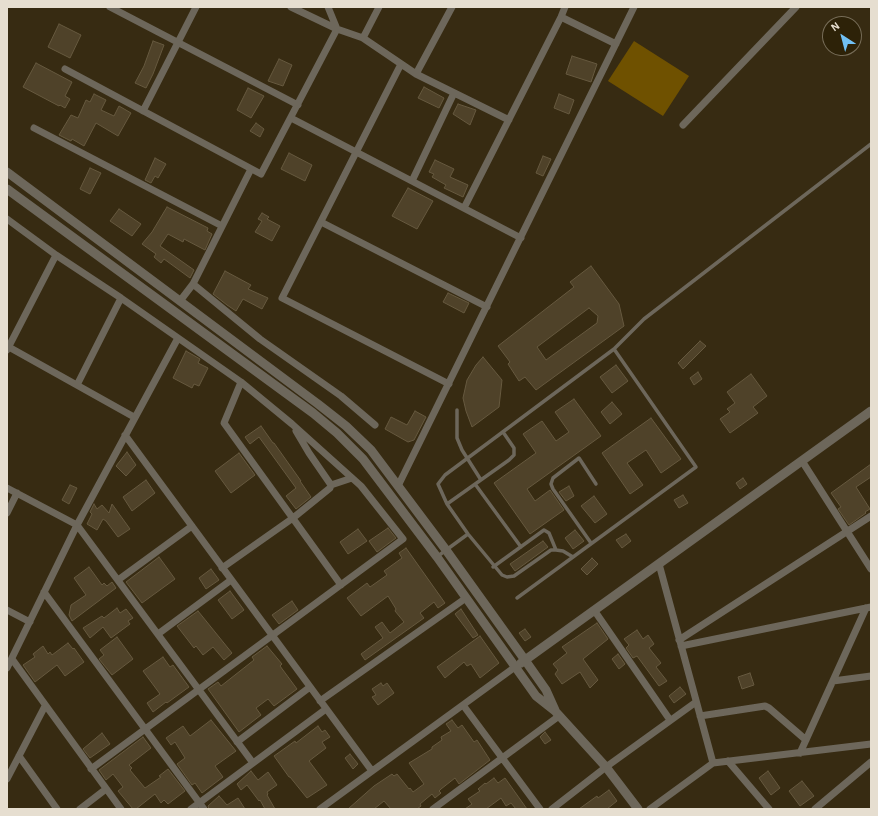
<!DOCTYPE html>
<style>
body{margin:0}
#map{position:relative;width:878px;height:816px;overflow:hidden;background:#372b12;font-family:"Alegreya Sans",sans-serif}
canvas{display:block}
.frame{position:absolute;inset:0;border:8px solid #e6ded0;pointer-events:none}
.north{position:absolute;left:822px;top:16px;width:40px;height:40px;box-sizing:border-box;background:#2d2208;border:1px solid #776d58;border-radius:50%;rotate:324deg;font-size:11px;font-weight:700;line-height:16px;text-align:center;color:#e6ded0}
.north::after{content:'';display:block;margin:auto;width:14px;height:18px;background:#71c1f5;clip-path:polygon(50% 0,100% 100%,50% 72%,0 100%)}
</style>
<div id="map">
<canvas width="878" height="816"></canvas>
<div class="frame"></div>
<div class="north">N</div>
</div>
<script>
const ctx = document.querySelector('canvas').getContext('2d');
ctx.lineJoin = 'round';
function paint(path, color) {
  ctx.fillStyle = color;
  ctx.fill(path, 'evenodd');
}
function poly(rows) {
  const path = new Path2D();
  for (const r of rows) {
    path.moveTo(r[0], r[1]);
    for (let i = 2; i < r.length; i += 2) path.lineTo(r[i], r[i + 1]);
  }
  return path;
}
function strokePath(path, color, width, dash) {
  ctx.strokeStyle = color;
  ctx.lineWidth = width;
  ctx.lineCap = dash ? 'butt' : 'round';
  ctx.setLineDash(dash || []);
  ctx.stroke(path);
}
const green = poly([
 [634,41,689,76,663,116,608,81]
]);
const building = poly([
 [59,24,81,35,70,58,48,47,59,24],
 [153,41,164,45,153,74,146,88,135,83,144,66,153,41],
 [572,56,597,64,591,82,566,74,572,56],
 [279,59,292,65,283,86,268,81,279,59],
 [36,63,72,82,65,96,70,99,65,108,60,105,59,106,23,87,36,63],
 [424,87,444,98,439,108,418,98,424,87],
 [248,88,264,96,251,118,237,110,248,88],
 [94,94,106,100,101,110,114,116,119,106,131,113,118,136,96,123,84,146,72,139,71,141,59,135,71,115,78,118,86,100,90,102,94,94],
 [559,94,574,100,569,114,554,108,559,94],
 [458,104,476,110,470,125,453,114,458,104],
 [256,123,264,129,260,137,250,131,256,123],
 [289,153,312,165,305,181,281,169,289,153],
 [543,156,551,159,543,176,536,173,543,156],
 [155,158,166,164,158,178,155,176,151,183,145,180,155,158],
 [435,160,454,169,450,177,468,185,463,197,444,188,446,185,432,177,434,174,429,172,435,160],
 [90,168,101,173,90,194,80,189,90,168],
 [408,188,433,201,417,229,392,216,408,188],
 [167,207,208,228,207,231,212,234,205,250,184,239,183,242,168,234,160,246,194,270,190,278,164,259,161,263,154,257,156,254,142,244,152,232,167,207],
 [119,209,141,224,132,236,110,221,119,209],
 [262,213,269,217,267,219,280,226,272,241,255,232,262,221,258,219,262,213],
 [591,266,619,304,624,326,536,390,525,377,519,381,508,364,510,362,498,346,574,287,570,282,591,266],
 [589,308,598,316,597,323,546,360,537,347,589,308],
 [225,271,251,285,248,289,268,298,262,309,243,299,236,311,227,305,213,294,225,271],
 [448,293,469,303,464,313,443,302,448,293],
 [700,341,706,346,683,369,678,363,700,341],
 [186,351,200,359,198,363,208,368,199,386,194,384,192,388,173,378,186,351],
 [483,357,502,380,499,407,472,427,466,411,463,398,467,380,476,365,483,357],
 [616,365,628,381,612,393,600,377,616,365],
 [698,372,702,379,694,385,690,378,698,372],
 [751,374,767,396,753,407,758,413,730,433,720,419,730,412,727,409,735,403,727,392,751,374],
 [574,399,601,436,527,489,535,501,550,490,564,510,530,534,494,483,536,453,523,434,542,421,556,441,569,432,555,412,574,399],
 [612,402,622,414,610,424,601,412,612,402],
 [415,411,426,417,414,440,408,442,385,429,391,417,407,425,415,411],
 [651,418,681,459,661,473,646,450,627,463,643,485,630,494,602,453,651,418],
 [261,426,273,443,274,443,301,481,300,481,311,497,296,509,286,496,296,488,259,437,250,444,245,437,261,426],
 [127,452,136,465,126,476,116,466,127,452],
 [239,453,255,475,231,493,215,471,239,453],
 [871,464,871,477,856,487,870,509,865,512,866,513,849,525,838,509,841,507,831,493,871,464],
 [743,478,747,484,740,489,736,483,743,478],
 [146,480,155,493,132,511,123,497,146,480],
 [70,485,77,488,69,504,62,500,70,485],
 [569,486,574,496,566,501,559,492,569,486],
 [683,495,688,503,679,508,674,500,683,495],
 [594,496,607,514,595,523,581,506,594,496],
 [94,504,97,509,102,505,109,513,112,504,130,529,118,537,106,521,103,519,97,530,87,524,92,514,90,512,94,504],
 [388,528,396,538,377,552,369,541,388,528],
 [358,529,367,541,348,554,340,542,358,529],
 [575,530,584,541,573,549,565,538,575,530],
 [626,534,631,541,622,548,616,540,626,534],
 [543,541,548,547,515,571,510,564,543,541],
 [406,548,445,603,438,608,434,602,420,613,424,618,365,660,361,654,383,638,375,627,382,622,390,633,404,622,395,611,396,609,388,596,361,616,347,598,367,583,370,587,387,575,384,571,402,558,399,553,406,548],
 [159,557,175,579,142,603,126,582,159,557],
 [592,558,598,564,587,575,581,569,592,558],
 [89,567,102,585,104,583,107,586,112,582,116,588,72,621,69,615,71,605,86,595,74,578,89,567],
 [211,569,219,580,206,589,199,578,211,569],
 [230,591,244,610,232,619,218,600,230,591],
 [292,601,298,610,279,624,272,615,292,601],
 [117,608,120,613,126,609,133,618,128,621,130,624,111,638,103,627,90,638,83,628,102,616,104,618,117,608],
 [461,609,478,635,473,638,455,614,461,609],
 [198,611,232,653,224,660,213,647,203,655,196,646,194,648,177,626,198,611],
 [597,623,608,639,583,659,598,680,590,688,580,672,562,684,555,674,558,670,553,664,567,653,562,647,597,623],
 [525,629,531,637,525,641,519,633,525,629],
 [637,630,643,639,648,635,654,644,649,648,661,663,656,667,667,681,659,686,637,656,633,658,626,648,629,645,624,639,637,630],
 [480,636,499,663,480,678,471,664,467,666,464,662,445,678,437,667,480,636],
 [117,637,133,659,112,675,99,659,104,655,100,650,117,637],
 [68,643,73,649,74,648,84,662,65,676,57,665,35,682,23,665,35,657,33,654,43,646,48,654,50,652,52,655,68,643],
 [267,646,282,664,280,666,297,689,274,706,268,699,256,708,261,715,239,732,208,689,218,682,221,686,254,660,252,657,267,646],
 [618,654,625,664,619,669,612,659,618,654],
 [163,657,170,667,173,665,189,687,167,703,166,702,153,712,147,703,160,694,143,671,163,657],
 [750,673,754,685,742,689,738,677,750,673],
 [381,683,383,686,387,683,394,693,378,705,372,697,376,695,372,689,381,683],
 [680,687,686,694,674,703,669,696,680,687],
 [211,720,236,751,215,766,223,777,202,793,195,783,192,785,177,764,185,758,175,742,171,745,166,738,183,726,190,736,211,720],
 [452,720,458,728,462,725,474,742,477,740,490,760,459,784,455,778,441,789,439,791,441,793,435,798,432,794,420,804,421,806,417,809,391,809,384,801,374,809,348,809,374,786,392,774,394,776,397,774,409,789,410,788,413,792,424,784,409,763,432,749,432,747,442,740,441,737,451,731,446,724,452,720],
 [318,726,322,732,325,730,330,737,322,742,326,748,309,761,327,785,307,798,290,777,289,777,274,756,295,741,296,743,318,726],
 [545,732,551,740,545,744,540,737,545,732],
 [102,733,110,744,90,758,83,749,102,733],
 [143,737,151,748,129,765,132,768,130,770,145,788,161,777,159,776,168,769,185,791,168,804,164,800,161,803,155,794,136,809,133,809,118,791,123,787,113,774,106,780,99,770,143,737],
 [350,754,358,764,353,769,345,758,350,754],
 [251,771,258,780,268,772,277,785,267,792,268,794,267,795,275,809,265,809,260,800,259,801,247,785,241,790,237,784,251,771],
 [768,771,780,788,771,795,759,778,768,771],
 [494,778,498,783,505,778,527,809,516,809,511,803,506,806,501,798,486,809,465,809,472,804,468,799,480,791,478,789,485,783,486,784,494,778],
 [802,781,814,796,800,806,789,791,802,781],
 [609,790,617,801,607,809,579,809,597,796,598,798,609,790],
 [219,796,227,805,238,798,245,809,209,809,208,806,219,796]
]);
const service = poly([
 [614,349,644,319,871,144],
 [457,410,457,438,462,450,481,480],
 [475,484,521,547],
 [447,504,509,460,514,455,514,448,503,432],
 [591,543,553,489,551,484,553,478,579,458,596,484],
 [438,556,468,534],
 [493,567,544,530,549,533,556,550],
 [517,598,696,467,614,349,445,475,438,484,447,504,468,534,502,575,507,577,514,576,551,550,556,550,563,551,573,557]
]);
const minor = poly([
 [110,7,298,105],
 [291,7,337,29,363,38,416,74,509,120],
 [561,17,616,44],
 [363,38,379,7],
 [401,64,282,298,449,384],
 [65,69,261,174,337,29,328,7],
 [416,74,452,7],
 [143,111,196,7],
 [291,118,521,238],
 [683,125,796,7],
 [34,128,222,226],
 [412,181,454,93],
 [464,208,561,17,565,7],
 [7,219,56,255,121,298,241,382,292,424,361,486,403,539,91,769],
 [321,222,487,307],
 [193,284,260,339,341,396,375,425],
 [180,301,193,284,251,169],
 [7,346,134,417],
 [7,350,56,255],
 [241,382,224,423,341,585],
 [77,385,121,298],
 [125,435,372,771],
 [802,461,871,569],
 [331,485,352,478],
 [398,486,634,7],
 [7,488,77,525,253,763],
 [7,513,17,493],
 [659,564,713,763],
 [222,568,293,518,330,488,331,485,309,453,296,431],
 [118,580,192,526],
 [44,592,204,809],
 [7,610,30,622],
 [594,610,670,720],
 [158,634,231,580],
 [679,640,871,516],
 [681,646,871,607],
 [12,659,121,809],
 [7,668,77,525,178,338],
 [833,681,871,676],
 [320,701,466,598],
 [463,705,540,809],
 [700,716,765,706,769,708,806,740],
 [237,742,310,687],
 [800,753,866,608],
 [19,756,57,809],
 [728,761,769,809],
 [7,779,45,706],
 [80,809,106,789],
 [191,809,326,709],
 [320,809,515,667],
 [433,809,559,716],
 [552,809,606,767,696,702],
 [650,809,713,763,871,744],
 [815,809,871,762]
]);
const tertiary = poly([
 [7,172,318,404,346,426,371,450,446,550,525,660,546,690,555,710],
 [7,189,313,413,337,433,363,459,437,557,536,696,555,711,606,767,638,809],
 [521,663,871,411]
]);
paint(green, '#6f5100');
paint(building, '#4f4229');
strokePath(building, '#66593f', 1);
strokePath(service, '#6d675b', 3.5);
strokePath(minor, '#6d675b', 7);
strokePath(tertiary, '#6d675b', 9);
</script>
